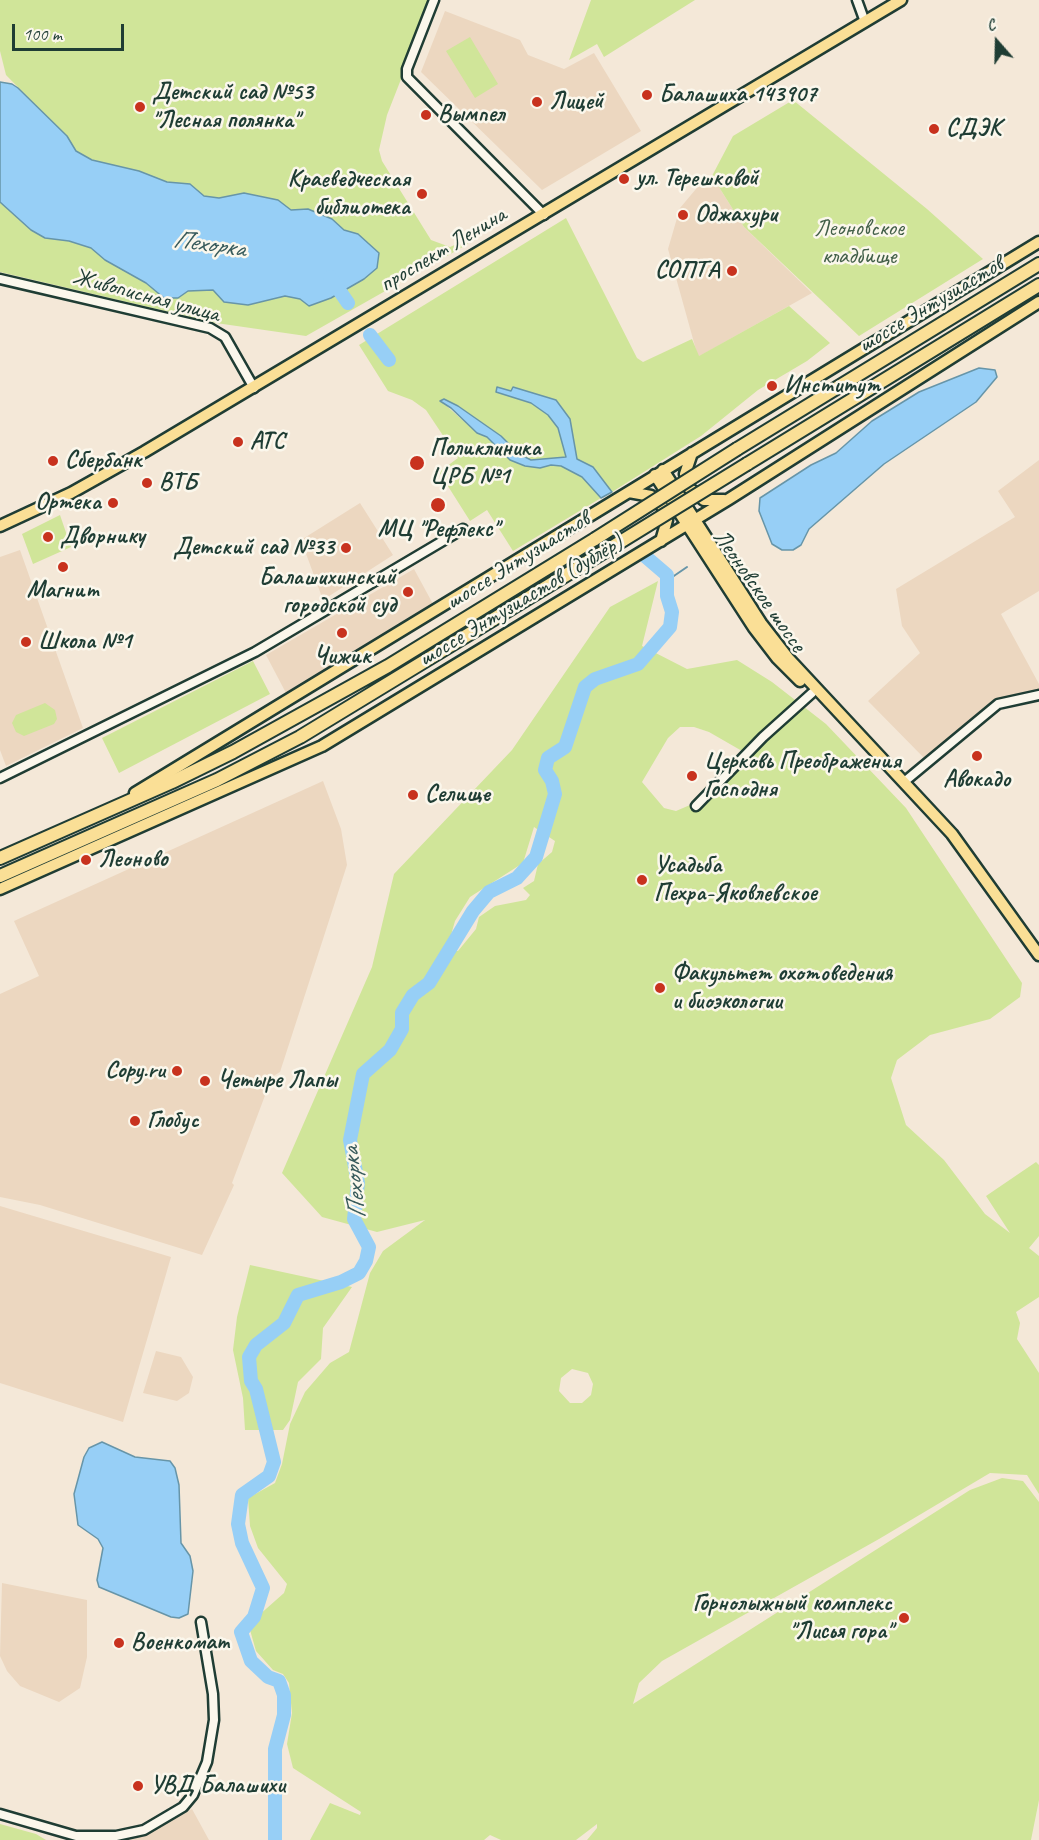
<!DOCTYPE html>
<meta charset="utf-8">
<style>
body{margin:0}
#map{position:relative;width:1039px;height:1840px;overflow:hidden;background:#f4e8d8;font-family:Caveat,sans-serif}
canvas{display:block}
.north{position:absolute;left:967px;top:12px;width:60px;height:60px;-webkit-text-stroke:4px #fbf7ec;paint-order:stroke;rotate:340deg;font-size:16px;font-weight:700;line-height:24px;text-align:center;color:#1f3d34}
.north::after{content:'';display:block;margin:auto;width:21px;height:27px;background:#1f3d34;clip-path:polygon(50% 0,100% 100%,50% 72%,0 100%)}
.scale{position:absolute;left:12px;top:24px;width:112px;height:27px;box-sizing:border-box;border:3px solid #1f3d34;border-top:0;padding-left:8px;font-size:18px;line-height:21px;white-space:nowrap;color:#1f3d34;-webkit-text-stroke:4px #fbf7ec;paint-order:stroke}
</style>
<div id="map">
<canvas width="1039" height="1840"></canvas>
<div class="north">С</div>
<div class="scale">100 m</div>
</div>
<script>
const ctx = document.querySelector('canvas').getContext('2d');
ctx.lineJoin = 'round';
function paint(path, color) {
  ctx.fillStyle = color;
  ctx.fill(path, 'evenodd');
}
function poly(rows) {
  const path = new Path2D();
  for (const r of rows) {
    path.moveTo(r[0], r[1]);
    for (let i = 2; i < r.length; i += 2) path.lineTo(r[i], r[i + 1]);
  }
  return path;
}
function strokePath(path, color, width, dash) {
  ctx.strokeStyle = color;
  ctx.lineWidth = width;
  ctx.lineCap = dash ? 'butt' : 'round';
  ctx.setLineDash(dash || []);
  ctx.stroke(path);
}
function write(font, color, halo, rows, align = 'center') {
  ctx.font = font + ' Caveat,sans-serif';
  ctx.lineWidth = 5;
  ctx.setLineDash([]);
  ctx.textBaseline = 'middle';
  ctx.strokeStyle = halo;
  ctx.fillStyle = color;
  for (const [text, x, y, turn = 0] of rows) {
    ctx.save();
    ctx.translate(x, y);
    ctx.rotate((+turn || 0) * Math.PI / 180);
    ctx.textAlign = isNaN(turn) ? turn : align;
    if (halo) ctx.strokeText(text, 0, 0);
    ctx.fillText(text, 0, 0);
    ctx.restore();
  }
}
const built = poly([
 [445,11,520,40,528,55,564,69,594,53,641,131,542,190,421,72],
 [712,176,744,227,812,293,698,357,668,249,680,208,701,183],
 [1039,460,1039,591,1001,614,1039,684,1039,690,995,702,926,760,868,701,920,653,902,626,896,589,1015,517,998,491],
 [360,503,393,555,323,600,301,540],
 [20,550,83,728,6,766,0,750,0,557],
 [414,569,433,604,286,693,266,655],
 [323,781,341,829,347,865,280,1072,272,1077,232,1183,234,1185,202,1255,40,1205,0,1197,0,994,39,976,14,921],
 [0,1206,171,1257,123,1422,0,1383],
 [156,1351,181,1357,193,1377,189,1393,177,1401,143,1393],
 [2,1583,87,1600,87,1657,80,1688,59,1702,20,1686,7,1671,0,1656],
 [192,1809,209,1840,128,1840,134,1839]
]);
const green = poly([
 [0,0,432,0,387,115,379,150,382,161,431,240,450,247,466,240,468,244,306,336,216,323,0,272,0,202,31,230,45,238,69,241,91,248,105,260,146,283,164,298,178,298,188,291,213,290,224,302,248,305,285,296,300,299,331,298,364,279,379,253,358,234,344,230,332,219,308,210,291,210,278,200,245,193,219,198,204,196,189,184,167,182,139,171,92,160,76,151,66,136,6,75,0,51],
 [591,0,695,0,604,57,597,44,569,60],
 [470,37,498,84,475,98,446,51],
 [793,100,927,209,983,259,859,336,744,227,712,176,733,136],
 [566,218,637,358,643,362,692,339,699,356,789,306,830,343,807,361,758,390,701,436,612,492,593,467,577,459,570,419,513,387,512,392,498,388,496,392,531,403,548,415,558,428,566,457,531,460,519,454,501,436,458,406,444,399,441,401,477,433,487,437,510,460,525,466,540,468,551,465,561,466,582,477,601,498,513,551,487,510,470,521,439,472,458,458,426,410,412,400,388,391,359,345],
 [60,515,71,547,33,564,22,534],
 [658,581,642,646,687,669,737,660,772,682,826,724,906,808,1022,983,1020,997,990,1019,930,1035,897,1060,891,1078,906,1125,944,1160,985,1214,1010,1233,986,1196,1036,1162,1039,1165,1039,1236,1029,1248,1039,1256,1039,1297,1016,1312,1020,1323,1017,1339,1039,1373,1039,1494,1027,1475,990,1473,879,1539,662,1661,639,1683,633,1704,970,1490,1002,1478,1023,1481,1039,1502,1039,1800,1031,1840,587,1840,597,1828,597,1824,576,1840,501,1840,490,1835,484,1840,310,1840,330,1803,360,1815,361,1812,293,1768,287,1744,292,1713,289,1683,283,1674,273,1670,256,1651,250,1630,258,1616,284,1593,287,1584,258,1548,250,1526,248,1498,275,1483,282,1464,290,1424,305,1392,330,1363,349,1352,370,1273,383,1251,425,1220,377,1232,322,1217,282,1173,372,967,394,874,512,750,610,607],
 [680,727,694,727,709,732,742,751,690,805,676,811,664,808,642,782,668,738],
 [534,827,555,841,552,852,538,864,534,881,523,888,530,895,526,900,495,906,479,917,476,929,458,951,447,949,455,921,470,897,523,863],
 [572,1369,588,1373,593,1384,591,1395,582,1403,570,1403,559,1391,561,1378],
 [253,661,270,694,119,773,102,738],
 [45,703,55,710,57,719,54,724,24,736,16,732,12,723,16,715],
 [250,1265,352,1287,323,1328,321,1359,298,1382,290,1420,283,1430,245,1430,243,1398,233,1350,237,1317],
 [0,1824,36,1834,46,1840,0,1840]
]);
const water = poly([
 [0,82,12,84,18,88,67,136,76,151,92,160,139,171,167,182,190,184,204,196,219,198,244,193,278,200,291,210,308,209,332,219,344,230,358,234,379,253,377,268,364,279,331,298,309,306,300,299,285,296,248,305,224,302,213,290,188,291,178,298,164,298,146,283,105,260,91,248,69,241,45,238,31,230,0,202,0,82],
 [979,368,995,370,997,377,976,402,884,464,809,529,801,545,793,550,782,550,772,544,759,511,760,498,811,465,836,453,872,421,919,392,979,368],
 [497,387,511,391,513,387,556,400,570,419,577,459,593,467,612,492,601,498,582,477,561,466,551,465,540,468,525,466,510,460,487,437,477,433,451,408,440,401,444,399,458,406,501,436,519,454,531,460,566,457,558,428,548,415,531,403,496,392,497,387],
 [102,1442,135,1457,170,1461,175,1468,179,1485,181,1543,190,1556,193,1571,188,1614,179,1618,171,1617,99,1587,97,1580,103,1548,98,1539,78,1525,74,1494,84,1457,89,1448,102,1442]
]);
const stream = poly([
 [668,580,687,567]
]);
const river = poly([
 [330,277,348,303],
 [370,335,389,360],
 [275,1840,275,1749,284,1715,284,1695,279,1681,268,1677,251,1661,241,1632,254,1617,263,1588,242,1543,238,1524,242,1495,269,1476,274,1462,256,1389,251,1381,249,1357,256,1345,284,1323,298,1295,341,1282,359,1273,366,1261,369,1247,354,1219,358,1183,350,1140,363,1074,390,1050,402,1029,402,1013,413,995,429,983,473,911,489,892,517,878,536,857,555,794,552,781,545,770,548,758,565,747,585,687,595,679,638,664,670,627,672,612,667,596,667,575,646,557]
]);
const minor = poly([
 [434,0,407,69,407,77,544,215],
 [857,0,865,22],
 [0,279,210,328,225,337,254,388],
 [0,778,255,652,463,529],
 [904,782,998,704,1039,695],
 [696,806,763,737,812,693],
 [0,1814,76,1836,116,1836,144,1830,183,1807,193,1795,207,1762,214,1720,213,1694,201,1622]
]);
const major = poly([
 [692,453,685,474,689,488,704,500,724,500],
 [663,470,761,623,789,659,952,834,1039,955],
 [655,475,754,628,777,658,800,681],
 [629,492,651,496,662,506,667,520,661,541],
 [0,526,71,493,144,452,901,0],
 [135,793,1039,242],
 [0,889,322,746,729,499,1039,302]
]);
const highway = poly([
 [737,449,1039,264],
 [747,464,1039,285],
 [0,858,172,782,233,752,388,666,595,539],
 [0,876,217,780,300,737,604,552]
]);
const highwayBridge = poly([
 [595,539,737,449],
 [604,552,747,464]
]);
const markers = [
 [647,95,6,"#c8321e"],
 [537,102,6,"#c8321e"],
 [140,107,6,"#c8321e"],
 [426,115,6,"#c8321e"],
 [934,129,6,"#c8321e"],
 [624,179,6,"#c8321e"],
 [422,194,6,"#c8321e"],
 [683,215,6,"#c8321e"],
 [732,271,6,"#c8321e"],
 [772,386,6,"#c8321e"],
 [238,442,6,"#c8321e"],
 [53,461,6,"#c8321e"],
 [417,463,8,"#c8321e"],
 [147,483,6,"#c8321e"],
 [113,503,6,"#c8321e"],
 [438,505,8,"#c8321e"],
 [48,537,6,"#c8321e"],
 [346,548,6,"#c8321e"],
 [63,567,6,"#c8321e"],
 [408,592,6,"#c8321e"],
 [342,633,6,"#c8321e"],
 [26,642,6,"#c8321e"],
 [977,756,6,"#c8321e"],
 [692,776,6,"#c8321e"],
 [413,795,6,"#c8321e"],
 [86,860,6,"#c8321e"],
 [642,880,6,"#c8321e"],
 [660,988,6,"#c8321e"],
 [177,1071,6,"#c8321e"],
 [205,1081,6,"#c8321e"],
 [135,1121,6,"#c8321e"],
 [904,1618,6,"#c8321e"],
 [119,1643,6,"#c8321e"],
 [138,1786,6,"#c8321e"]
];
const poiNames = [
 ["Детский сад №53",152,93],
 ["\"Лесная полянка\"",152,121],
 ["Балашиха 143907",659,95],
 ["Лицей",549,102],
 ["Вымпел",438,115],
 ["СДЭК",946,129],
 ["ул. Терешковой",636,179],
 ["Краеведческая",410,180,"right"],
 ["библиотека",410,208,"right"],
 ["Оджахури",695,215],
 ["СОПТА",720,271,"right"],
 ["Институт",784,386],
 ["АТС",250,442],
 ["Поликлиника",430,449],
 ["ЦРБ №1",430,477],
 ["Сбербанк",65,461],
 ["ВТБ",159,483],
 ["Ортека",101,503,"right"],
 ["МЦ \"Рефлекс\"",438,530,"center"],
 ["Дворнику",60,537],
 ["Детский сад №33",334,548,"right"],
 ["Балашихинский",396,578,"right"],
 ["городской суд",396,606,"right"],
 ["Магнит",63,591,"center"],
 ["Школа №1",38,642],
 ["Чижик",342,657,"center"],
 ["Церковь Преображения",704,762],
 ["Господня",704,790],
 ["Авокадо",977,780,"center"],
 ["Селище",425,795],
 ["Леоново",98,860],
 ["Усадьба",654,866],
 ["Пехра-Яковлевское",654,894],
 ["Факультет охотоведения",672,974],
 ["и биоэкологии",672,1002],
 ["Copy.ru",165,1071,"right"],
 ["Четыре Лапы",217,1081],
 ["Глобус",147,1121],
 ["Горнолыжный комплекс",892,1604,"right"],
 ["\"Лисья гора\"",892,1632,"right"],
 ["Военкомат",131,1643],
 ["УВД Балашихи",150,1786]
];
const parkNames = [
 ["Леоновское",859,229],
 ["кладбище",859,257]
];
const streetNames = [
 ["проспект Ленина",443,250,-31],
 ["Живописная улица",146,296,15],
 ["шоссе Энтузиастов",931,305,-31],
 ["шоссе Энтузиастов",518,561,-32],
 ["Леоновское шоссе",759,591,55],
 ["шоссе Энтузиастов (дублёр)",521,601,-31]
];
const waterNames = [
 ["Пехорка",209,245,8],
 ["Пехорка",355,1183,-96]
];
paint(built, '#ecd7c0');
paint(green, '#d0e599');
paint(water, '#97cff6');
strokePath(water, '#6795a8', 1.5);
strokePath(stream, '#6795a8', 2);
strokePath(river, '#97cff6', 14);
strokePath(minor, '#1f3d34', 13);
strokePath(major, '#1f3d34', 15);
strokePath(highway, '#1f3d34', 16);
strokePath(minor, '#fbf7ec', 8);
strokePath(major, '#fadf96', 10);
strokePath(highway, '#fadf96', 12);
strokePath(highwayBridge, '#1f3d34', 16, []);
strokePath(highwayBridge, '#fadf96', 12);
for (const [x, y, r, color] of markers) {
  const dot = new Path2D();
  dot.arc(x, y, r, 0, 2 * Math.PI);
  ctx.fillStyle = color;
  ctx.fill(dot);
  strokePath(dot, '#fbf7ec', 2);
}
write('bold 24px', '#1f3d34', '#fbf7ec', poiNames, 'left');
write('24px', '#425f48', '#fbf7ec', parkNames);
write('24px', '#1f3d34', '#fbf7ec', streetNames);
write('italic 26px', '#375a5b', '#fbf7ec', waterNames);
</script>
